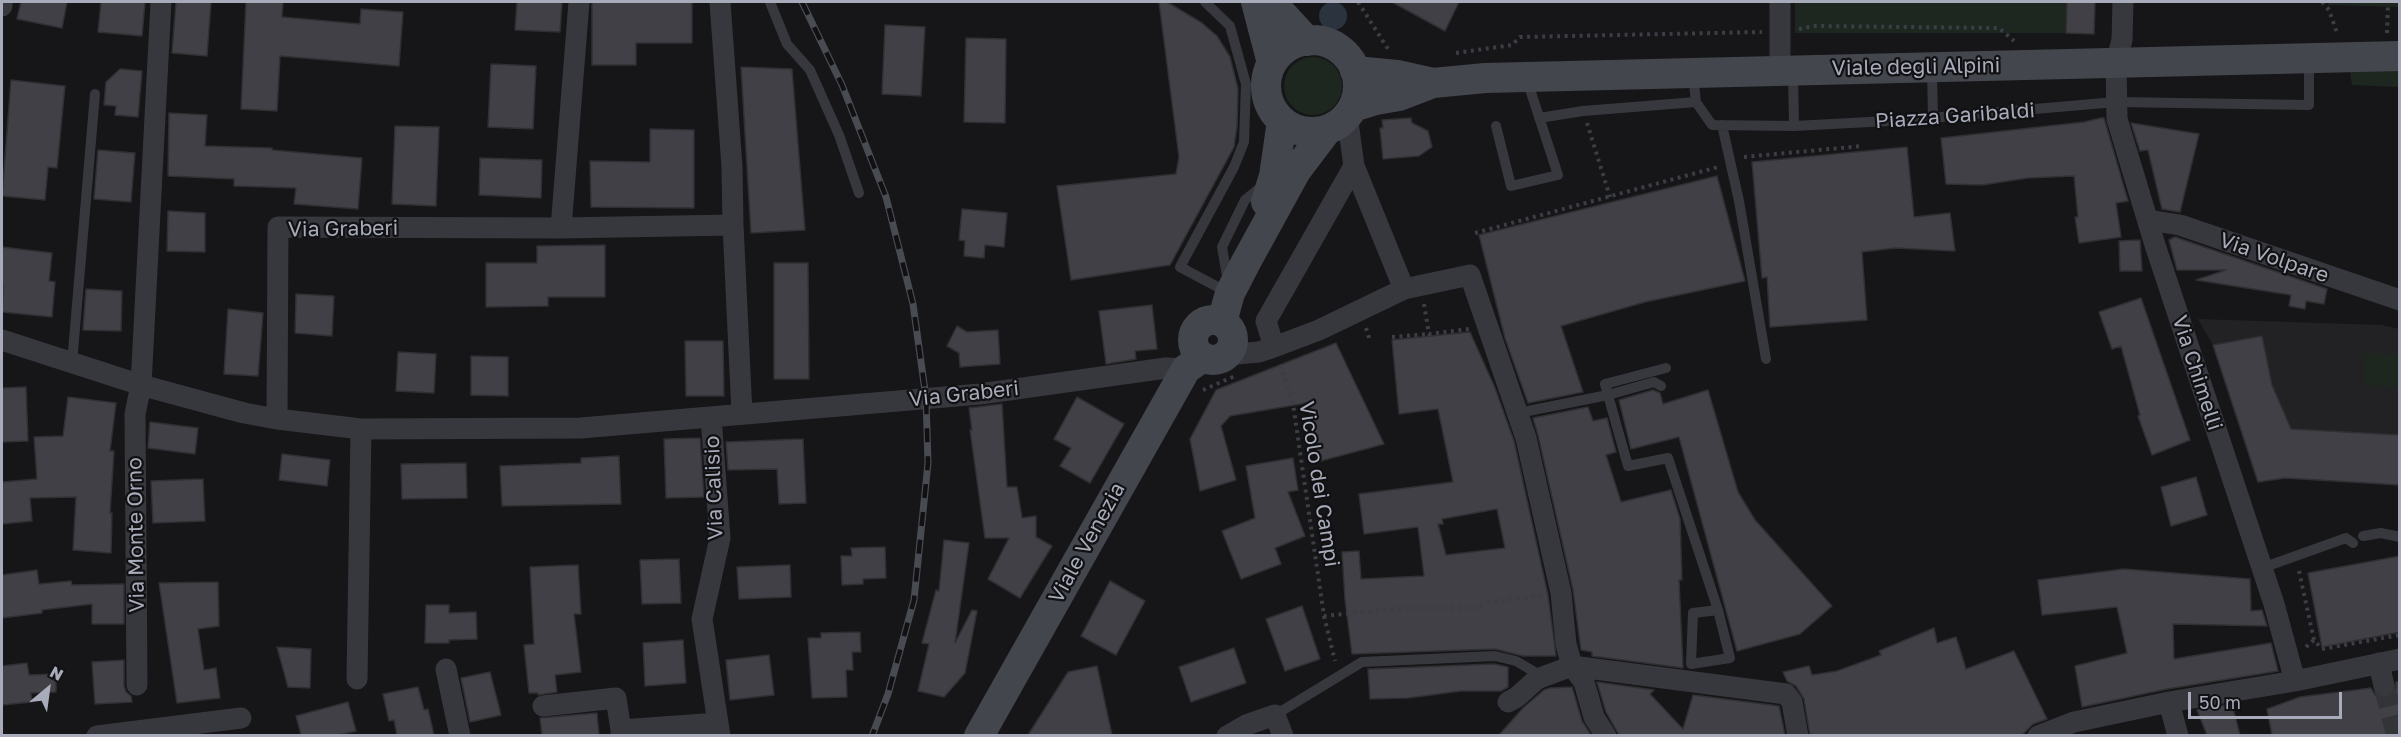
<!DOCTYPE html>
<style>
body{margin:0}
#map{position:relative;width:2401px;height:737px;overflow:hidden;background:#161618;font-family:"Golos Text",sans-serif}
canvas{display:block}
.frame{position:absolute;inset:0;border:3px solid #a7abba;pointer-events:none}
.north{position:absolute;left:18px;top:659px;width:60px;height:60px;-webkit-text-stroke:4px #111113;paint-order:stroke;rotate:29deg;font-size:16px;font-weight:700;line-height:24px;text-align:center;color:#a7abba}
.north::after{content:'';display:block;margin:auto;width:21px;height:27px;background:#a7abba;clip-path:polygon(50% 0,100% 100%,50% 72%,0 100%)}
.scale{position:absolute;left:2188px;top:692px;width:154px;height:27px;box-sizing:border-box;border:3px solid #a7abba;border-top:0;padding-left:8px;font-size:18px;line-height:21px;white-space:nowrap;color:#a7abba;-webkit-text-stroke:4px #111113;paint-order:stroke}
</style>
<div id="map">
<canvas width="2401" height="737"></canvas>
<div class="frame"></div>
<div class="north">N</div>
<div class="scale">50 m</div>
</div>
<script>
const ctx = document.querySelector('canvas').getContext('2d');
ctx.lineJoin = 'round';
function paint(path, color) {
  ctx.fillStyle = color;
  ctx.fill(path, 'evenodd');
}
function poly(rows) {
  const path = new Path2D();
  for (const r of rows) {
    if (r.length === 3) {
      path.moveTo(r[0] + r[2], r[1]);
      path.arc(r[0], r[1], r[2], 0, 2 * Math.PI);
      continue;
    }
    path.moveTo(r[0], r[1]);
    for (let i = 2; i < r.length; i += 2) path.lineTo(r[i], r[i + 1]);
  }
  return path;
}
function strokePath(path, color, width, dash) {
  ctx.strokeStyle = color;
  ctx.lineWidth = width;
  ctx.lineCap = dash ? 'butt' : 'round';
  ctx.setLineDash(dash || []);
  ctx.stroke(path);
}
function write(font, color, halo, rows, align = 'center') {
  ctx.font = font + ' "Golos Text",sans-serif';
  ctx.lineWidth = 4.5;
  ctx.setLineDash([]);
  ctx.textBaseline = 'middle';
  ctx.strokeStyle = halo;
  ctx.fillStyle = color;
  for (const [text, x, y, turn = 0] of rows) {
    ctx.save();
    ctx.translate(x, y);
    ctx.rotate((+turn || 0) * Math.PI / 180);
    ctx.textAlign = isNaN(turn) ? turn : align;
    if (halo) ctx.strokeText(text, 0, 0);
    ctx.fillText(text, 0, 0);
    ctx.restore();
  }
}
const built = poly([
 [2198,319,2382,325,2399,329,2399,485,2285,478,2258,482,2213,345]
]);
const green = poly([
 [1795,2,2067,2,2066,33,1795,33],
 [2328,2,2399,2,2399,7,2328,5],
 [1313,86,29],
 [2350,71,2399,71,2399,87,2352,85],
 [2365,353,2399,354,2399,388,2364,386]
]);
const water = poly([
 [1333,16,14]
]);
const building = poly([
 [21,2,67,2,62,28,17,19,21,2],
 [101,2,145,2,142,36,98,32,101,2],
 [176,2,211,2,207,56,172,53,176,2],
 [246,2,283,2,282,17,360,24,361,9,403,12,399,66,280,56,277,111,241,109,246,2],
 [517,2,562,2,560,32,515,30,517,2],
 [592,2,692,2,692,43,636,43,636,65,592,65,592,2],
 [1159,2,1167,2,1202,23,1217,36,1230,57,1238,89,1237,126,1234,147,1170,265,1071,280,1057,186,1176,174,1179,157,1159,2],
 [1392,2,1459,2,1445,31,1392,2],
 [2067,2,2095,2,2094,34,2066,33,2067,2],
 [885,25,925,27,921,96,882,94,885,25],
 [966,38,1006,39,1005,123,964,122,966,38],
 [491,64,536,66,533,129,488,127,491,64],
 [741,67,792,69,805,230,751,233,741,67],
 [120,69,142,71,138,117,115,115,116,106,104,105,106,82,120,69],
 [11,80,65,86,57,168,48,167,45,200,2,196,11,80],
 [169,113,207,115,205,146,272,148,272,150,362,158,358,209,294,204,296,188,234,186,234,179,168,176,169,113],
 [1411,118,1412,123,1428,131,1432,147,1419,156,1383,159,1380,128,1383,128,1382,120,1411,118],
 [2101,118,2104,118,2128,201,2116,203,2121,237,2079,243,2075,217,2078,217,2074,176,2028,178,1982,185,1946,184,1941,138,2084,122,2101,118],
 [2131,123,2199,134,2180,212,2162,209,2148,150,2140,151,2131,123],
 [395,126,439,127,436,206,392,204,395,126],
 [650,129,694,130,694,208,591,207,590,161,650,162,650,129],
 [1907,147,1914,217,1950,213,1955,251,1895,248,1862,252,1867,320,1770,327,1767,277,1762,278,1752,162,1907,147],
 [98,150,135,153,131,202,94,199,98,150],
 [480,158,542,160,541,198,479,195,480,158],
 [1717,176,1745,281,1645,302,1561,326,1583,392,1528,403,1505,338,1479,235,1717,176],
 [962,209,1007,213,1004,247,985,245,984,258,964,256,965,241,959,240,962,209],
 [168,211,205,213,205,252,167,251,168,211],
 [2175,237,2327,289,2324,304,2306,301,2305,309,2289,306,2291,295,2196,280,2226,270,2177,270,2169,240,2175,237],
 [2140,240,2142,271,2120,271,2119,241,2140,240],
 [605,245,605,297,548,297,548,306,486,307,486,263,537,263,537,246,605,245],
 [2,247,52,253,49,281,55,282,52,317,2,312,3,285,2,285,2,247],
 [774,263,808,263,809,379,774,379,774,263],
 [86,289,122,291,121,331,83,330,86,289],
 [296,294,334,296,332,336,295,333,296,294],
 [2141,298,2190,440,2152,455,2138,416,2140,415,2121,346,2112,349,2099,312,2141,298],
 [1152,305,1157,349,1135,351,1136,359,1106,364,1099,311,1152,305],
 [228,309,263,313,258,376,224,374,228,309],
 [957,326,967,332,998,330,1000,364,960,367,959,353,947,346,957,326],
 [1470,332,1495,388,1514,441,1548,595,1556,656,1523,656,1495,649,1352,654,1345,600,1342,552,1359,551,1361,579,1424,576,1418,527,1364,534,1359,494,1453,482,1438,409,1399,414,1392,340,1470,332],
 [1497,509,1505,548,1446,555,1438,524,1443,524,1442,519,1497,509],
 [2262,336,2272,385,2291,429,2400,435,2400,485,2285,478,2258,482,2213,345,2262,336],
 [685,341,723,341,724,396,686,396,685,341],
 [1336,343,1384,444,1317,462,1307,403,1230,416,1221,426,1236,480,1200,491,1190,439,1216,390,1336,343],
 [398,352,436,354,434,393,396,391,398,352],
 [471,356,508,357,508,396,471,395,471,356],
 [26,387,28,441,2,442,2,388,26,387],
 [1653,390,1660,393,1663,404,1708,390,1738,492,1755,520,1832,606,1800,634,1737,651,1679,437,1631,449,1619,400,1653,390],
 [68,397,116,403,110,451,114,451,110,513,112,513,111,553,73,550,76,497,30,498,32,521,2,524,2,482,37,479,34,437,63,436,68,397],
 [1077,397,1124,424,1090,483,1060,466,1071,448,1054,439,1077,397],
 [1002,404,1007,487,1017,487,1022,518,1036,516,1036,537,1052,546,1020,598,988,579,1009,538,985,538,970,430,972,430,969,408,1002,404],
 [1588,407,1593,421,1607,418,1616,452,1606,455,1621,502,1671,490,1680,519,1682,580,1679,580,1683,668,1592,656,1592,652,1581,650,1573,590,1538,435,1533,418,1588,407],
 [150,422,198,428,195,454,148,448,150,422],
 [700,438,704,497,666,498,664,439,700,438],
 [803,439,806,503,779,504,777,469,728,470,726,442,803,439],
 [282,454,330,460,327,486,279,480,282,454],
 [619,456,621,504,502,506,500,466,581,463,581,458,619,456],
 [1293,458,1298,490,1288,492,1305,536,1275,548,1281,564,1241,579,1222,531,1255,518,1246,466,1293,458],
 [466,463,467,498,402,499,401,464,466,463],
 [2196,477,2207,515,2171,526,2161,487,2196,477],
 [203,479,205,521,153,523,151,481,203,479],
 [944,540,969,543,955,643,972,610,977,611,965,673,944,697,918,691,929,644,922,643,936,590,939,591,944,540],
 [885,547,886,578,863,579,863,584,842,585,841,556,852,556,851,548,885,547],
 [2400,556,2400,632,2322,647,2308,573,2400,556],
 [679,559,681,603,642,604,640,560,679,559],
 [578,565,581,614,574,614,581,672,555,675,557,692,538,695,538,693,529,693,524,645,534,644,530,567,578,565],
 [790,565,791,597,739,599,737,567,790,565],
 [2124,569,2250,579,2251,611,2262,610,2267,626,2173,624,2174,659,2271,643,2278,671,2167,689,2082,707,2075,666,2127,653,2117,607,2042,615,2038,580,2124,569],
 [37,570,39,584,71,581,72,585,124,584,124,624,92,624,92,604,42,610,42,613,2,618,2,575,37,570],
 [1110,581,1145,601,1116,655,1081,636,1110,581],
 [218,582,219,626,198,629,204,670,216,668,220,698,177,703,159,583,218,582],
 [426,605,449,605,449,613,476,612,477,639,449,640,449,643,425,643,426,605],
 [1302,606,1320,659,1285,671,1266,619,1302,606],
 [1934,628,1937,643,1956,637,1966,669,2014,651,2047,719,2033,724,2022,735,1810,735,1804,699,1796,686,1787,681,1783,672,1809,666,1812,675,1837,671,1881,655,1879,651,1934,628],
 [860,632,861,652,852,652,853,670,846,670,847,697,812,698,808,638,821,638,821,633,860,632],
 [683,640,686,683,645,686,643,643,683,640],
 [277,647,311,649,310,688,288,687,277,647],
 [1234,648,1246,683,1191,702,1179,667,1234,648],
 [769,655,774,695,730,700,726,660,769,655],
 [124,660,124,686,126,692,131,696,132,702,95,704,92,662,124,660],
 [27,663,29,675,56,674,56,692,31,693,32,702,2,705,2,666,27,663],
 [1494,664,1508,667,1508,687,1501,691,1461,691,1408,698,1370,699,1368,669,1494,664],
 [1097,666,1112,735,1028,735,1068,672,1097,666],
 [490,672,501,715,470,722,461,678,490,672],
 [2400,681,2400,735,2272,735,2267,709,2300,697,2371,688,2375,695,2386,699,2393,695,2396,689,2396,682,2400,681],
 [1597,682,1654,690,1650,694,1683,729,1693,695,1779,706,1785,735,1619,735,1606,712,1597,682],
 [418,687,424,710,428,709,434,735,397,735,394,720,389,721,383,694,418,687],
 [1572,687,1582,721,1591,735,1499,735,1523,708,1544,690,1550,688,1572,687],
 [348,702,356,731,339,735,301,735,296,716,348,702],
 [2232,704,2240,735,2207,735,2197,710,2232,704],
 [597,713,599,735,542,735,540,718,597,713]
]);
const streetTunnel = poly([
 [2384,686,2397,736]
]);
const path = poly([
 [1358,2,1388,49],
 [2322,2,2329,10,2337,33],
 [1799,29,1815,26,1999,28,2014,41],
 [2387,33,2388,2],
 [1332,41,1346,50],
 [1456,53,1512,45,1520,37,1762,32],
 [1587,123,1610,197],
 [1744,157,1862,146],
 [1475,233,1718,167],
 [1424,304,1429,334,1469,329],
 [1366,328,1370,341],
 [1392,337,1429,334],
 [1280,365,1293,404,1324,616,1401,608,1476,608,1490,602,1542,595],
 [1203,390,1235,376],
 [2299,571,2314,640],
 [1324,616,1335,661],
 [2306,647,2314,640,2322,649],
 [2322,649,2400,635]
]);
const lane = poly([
 [770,2,787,44,810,70,839,135,859,193],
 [1205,2,1230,26,1246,84,1244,142,1234,167,1180,267,1229,293],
 [1932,70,1933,118],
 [1793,72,1794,126],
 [1696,102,1712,125,1794,126,1907,120,2116,102,2309,105,2309,61],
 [1539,118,1583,111,1696,102,1693,75],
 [1722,125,1739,201,1766,359],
 [1496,126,1511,186,1558,175,1527,80],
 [1228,282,1222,247,1245,200,1262,186],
 [72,363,95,94],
 [1661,386,1654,382,1608,395,1605,384,1666,368],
 [1518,413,1608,395,1628,466,1668,458,1718,610,1730,658,1691,664,1693,613,1718,610],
 [2363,536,2381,533,2400,537],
 [2262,568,2346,538,2353,543],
 [1275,715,1362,662,1495,656,1516,661,1543,677]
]);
const street = poly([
 [720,2,732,167,733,225,742,414],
 [1780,2,1780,71],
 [2123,2,2122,40,2116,62,2117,119,2155,245,2274,604,2295,681],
 [2,6,2,2],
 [1347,115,1354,166,1404,289],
 [2148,220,2180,225,2400,300],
 [561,228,579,2],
 [2,340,141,385,244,413,277,419,361,429,581,428,980,394,1166,368,1186,369],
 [1274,347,1266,321,1354,166],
 [1225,355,1259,352,1274,347,1319,330,1404,289,1470,275,1526,438,1561,593,1566,644,1572,666,1584,682,1594,717,1606,736],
 [711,417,720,538,702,619,720,736],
 [277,419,278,227,561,228,733,225],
 [2379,663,2384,686],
 [446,669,460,736],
 [357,679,361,429],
 [137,685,135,414,141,385,161,2],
 [1508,702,1517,697,1537,679,1572,666,1786,694,1792,702,1798,736],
 [2169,702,2178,736],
 [543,706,616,698,621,730],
 [97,736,241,718],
 [621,736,621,730,718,723],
 [1227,736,1246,725,1275,715,1283,736],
 [2038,736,2074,722,2169,702,2295,681,2400,659]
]);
const secondary = poly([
 [1256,2,1272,63],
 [1271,2,1307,41],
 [1312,86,46],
 [1355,71,1397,75,1433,83],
 [1353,107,1376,100,1399,96,1433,83,1485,78,2400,56],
 [1266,202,1274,176,1282,121],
 [1213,340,20],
 [1222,322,1230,293,1246,262,1296,171,1327,130],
 [979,736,1186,369,1203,357]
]);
const rail = poly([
 [802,2,842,85,886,197,913,304,926,398,928,463,914,600,888,694,872,736]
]);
const streetNames = [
 ["Viale degli Alpini",1916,67,-1],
 ["Piazza Garibaldi",1955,116,-4],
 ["Via Graberi",343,229,-1],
 ["Via Volpare",2274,258,19],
 ["Via Chimelli",2197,373,72],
 ["Via Graberi",964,394,-6],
 ["Vicolo dei Campi",1319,484,81],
 ["Via Calisio",714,488,-92],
 ["Via Monte Orno",136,535,-91],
 ["Viale Venezia",1087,543,-61]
];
paint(built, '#222225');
paint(green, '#1d271f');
paint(water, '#2b343e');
paint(building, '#404046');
strokePath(building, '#303034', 1.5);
strokePath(streetTunnel, '#333438', 21, [21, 10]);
strokePath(path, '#3c3e45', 4, [3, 4.5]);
strokePath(lane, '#37373e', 10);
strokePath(street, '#37373e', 21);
strokePath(secondary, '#44464e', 30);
strokePath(rail, '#494b53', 7);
strokePath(rail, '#111113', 4.5, [14]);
write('21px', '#a7abba', '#111113', streetNames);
</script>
